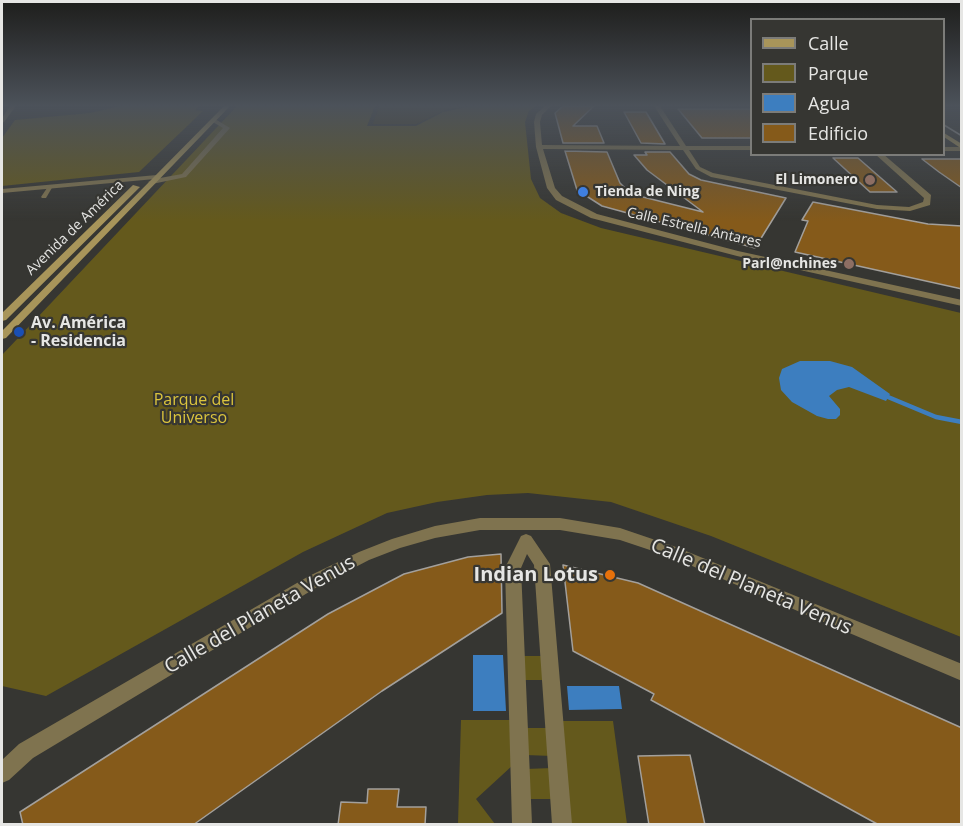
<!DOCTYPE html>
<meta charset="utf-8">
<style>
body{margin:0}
#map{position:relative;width:963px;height:826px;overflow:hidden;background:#363632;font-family:"Open Sans",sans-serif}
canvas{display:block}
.frame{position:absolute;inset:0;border:3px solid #e6e6e4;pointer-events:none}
.legend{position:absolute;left:750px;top:18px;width:195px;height:138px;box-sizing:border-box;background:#363632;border:2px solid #7c7c79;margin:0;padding:8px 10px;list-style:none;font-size:18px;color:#e6e6e4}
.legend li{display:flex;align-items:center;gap:12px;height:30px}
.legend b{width:30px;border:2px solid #7c7c79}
</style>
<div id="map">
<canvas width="963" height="826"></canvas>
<div class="frame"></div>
<ul class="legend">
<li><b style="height:8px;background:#a8955a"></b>Calle</li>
<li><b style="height:16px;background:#64591c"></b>Parque</li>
<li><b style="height:16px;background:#3d7ebf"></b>Agua</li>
<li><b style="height:16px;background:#855a1a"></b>Edificio</li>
</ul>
</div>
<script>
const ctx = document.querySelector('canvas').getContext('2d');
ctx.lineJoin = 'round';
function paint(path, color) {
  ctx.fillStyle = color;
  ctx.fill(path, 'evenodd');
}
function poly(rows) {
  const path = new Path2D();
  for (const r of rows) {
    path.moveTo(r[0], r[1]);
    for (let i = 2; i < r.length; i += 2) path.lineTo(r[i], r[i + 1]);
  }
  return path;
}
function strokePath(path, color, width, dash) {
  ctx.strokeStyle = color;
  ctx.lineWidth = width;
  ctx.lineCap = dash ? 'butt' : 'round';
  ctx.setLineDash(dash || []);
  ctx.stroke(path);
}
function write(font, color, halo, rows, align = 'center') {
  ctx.font = font + ' "Open Sans",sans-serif';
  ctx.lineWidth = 4.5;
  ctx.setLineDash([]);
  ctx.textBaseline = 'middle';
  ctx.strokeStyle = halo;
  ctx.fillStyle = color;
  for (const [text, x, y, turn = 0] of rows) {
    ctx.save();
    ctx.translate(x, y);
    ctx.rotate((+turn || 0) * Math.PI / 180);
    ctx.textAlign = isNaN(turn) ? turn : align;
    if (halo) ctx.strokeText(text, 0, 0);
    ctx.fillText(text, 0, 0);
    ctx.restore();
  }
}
const green = poly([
 [120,106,199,106,195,110,203,111,139,172,2,186,2,138,15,120,90,113],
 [237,106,375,106,367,126,416,126,443,112,470,106,536,106,529,111,525,122,531,179,540,198,561,213,601,228,961,313,961,637,711,536,611,502,528,493,487,495,437,502,387,513,303,552,46,696,2,686,2,355],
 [520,656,544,656,546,680,521,680],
 [461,720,512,720,513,765,476,799,495,824,458,824],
 [560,721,613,721,627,824,569,824],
 [524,728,550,728,553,756,525,755],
 [553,768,555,799,527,799,525,769]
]);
const sand = poly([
 [379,106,469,106,446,110,416,124,373,124]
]);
const water = poly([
 [800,361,830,361,852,367,890,394,886,401,849,387,837,390,829,396,840,409,840,415,836,419,828,419,817,416,792,402,781,390,779,378,782,369],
 [473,655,503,655,506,711,473,711],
 [567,686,619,686,622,709,569,710]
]);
const stream = poly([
 [888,397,936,417,962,422]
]);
const building = poly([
 [563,106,594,106,573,126,597,126,604,143,563,143,555,113,563,106],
 [678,109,752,109,752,138,702,138,678,109],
 [624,112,646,112,665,144,641,143,624,112],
 [565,151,607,152,620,183,631,194,703,212,647,170,634,155,647,155,645,152,670,152,689,174,701,180,786,198,755,248,602,206,577,190,565,151],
 [833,158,858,158,897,192,870,192,833,158],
 [922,159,962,159,962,188,939,172,922,159],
 [813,202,928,224,962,226,962,289,795,252,808,221,802,220,813,202],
 [501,554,502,613,382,691,193,825,23,825,20,812,328,614,404,574,468,557,501,554],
 [563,565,638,583,962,728,962,825,879,825,651,700,654,694,573,651,563,565],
 [690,755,705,825,649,825,638,756,690,755],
 [368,789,399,789,397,807,426,807,425,825,338,825,341,802,367,803,368,789]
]);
const lane = poly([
 [49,185,53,186,46,198,42,198,41,197,49,185]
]);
const street = poly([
 [10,106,16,106,4,122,2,123,2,118,10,106],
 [545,106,551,106,542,115,540,122,542,145,680,146,654,106,660,106,686,146,752,146,752,150,689,150,700,167,713,173,877,205,909,207,923,202,924,198,875,154,883,154,931,195,930,205,910,211,877,209,711,177,696,169,683,150,543,149,555,188,562,196,597,214,738,251,962,300,962,306,737,256,591,218,556,200,547,188,536,147,534,122,536,114,545,106],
 [211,119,215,119,230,128,186,177,152,184,148,182,155,179,2,193,2,189,157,175,159,176,160,178,182,174,223,128,211,121,211,119],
 [944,147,962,147,962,151,944,151,944,147],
 [480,518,560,518,620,528,676,547,962,664,962,681,671,557,620,540,560,530,480,530,435,538,400,548,369,560,319,586,33,758,9,780,2,783,2,760,19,744,309,576,359,552,392,539,435,526,480,518],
 [526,534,531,536,550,564,572,824,552,824,534,565,527,554,521,568,532,824,512,824,505,568,521,536,526,534]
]);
const secondary = poly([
 [224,106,230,106,6,338,2,339,2,331,224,106],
 [944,133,962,144,962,149,944,137,944,133],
 [133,185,140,187,6,320,2,321,2,313,133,185]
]);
const tram = poly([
 [944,125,962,136]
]);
const markers = [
 [870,180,6,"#8d6e63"],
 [583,192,6,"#3f7fe0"],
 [849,264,6,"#8d6e63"],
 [19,332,6,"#1a4fb4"],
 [610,575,6,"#e8710a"]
];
const farPoinames = [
 ["El Limonero",858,180],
 ["Tienda de Ning",595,192,"left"],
 ["Parl@nchines",837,264]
];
const farStreetnames = [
 ["Avenida de América",75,228,-44],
 ["Calle Estrella Antares",694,228,13]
];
const poiNames = [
 ["Av. América",31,323],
 ["- Residencia",31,341]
];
const parkNames = [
 ["Parque del",194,400],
 ["Universo",194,418]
];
const nearPoinames = [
 ["Indian Lotus",598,575]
];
const nearStreetnames = [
 ["Calle del Planeta Venus",751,587,23],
 ["Calle del Planeta Venus",260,615,-30]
];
paint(green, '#64591c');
paint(sand, '#453d1d');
paint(water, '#3d7ebf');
strokePath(stream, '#3d7ebf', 4.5);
paint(building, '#855a1a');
strokePath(building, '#a3a09c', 1.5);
paint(lane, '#7f734f');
paint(street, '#7f734f');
paint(secondary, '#a8955a');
strokePath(tram, '#9f9f9c', 1.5);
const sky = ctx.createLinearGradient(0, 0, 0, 221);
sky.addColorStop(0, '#1e1e1c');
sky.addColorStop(0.48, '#4c525a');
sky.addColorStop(1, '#4c525a00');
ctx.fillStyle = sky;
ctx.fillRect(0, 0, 963, 221);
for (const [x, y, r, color] of markers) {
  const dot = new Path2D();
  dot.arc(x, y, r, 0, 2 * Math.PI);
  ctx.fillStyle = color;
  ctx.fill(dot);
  strokePath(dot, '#363632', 2);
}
write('bold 14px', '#e6e6e4', '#363632', farPoinames, 'right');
write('14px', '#e6e6e4', '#363632', farStreetnames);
write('bold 16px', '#e6e6e4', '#363632', poiNames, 'left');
write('16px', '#dbc43d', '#363632', parkNames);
write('bold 20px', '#e6e6e4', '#363632', nearPoinames, 'right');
write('20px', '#e6e6e4', '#363632', nearStreetnames);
</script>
